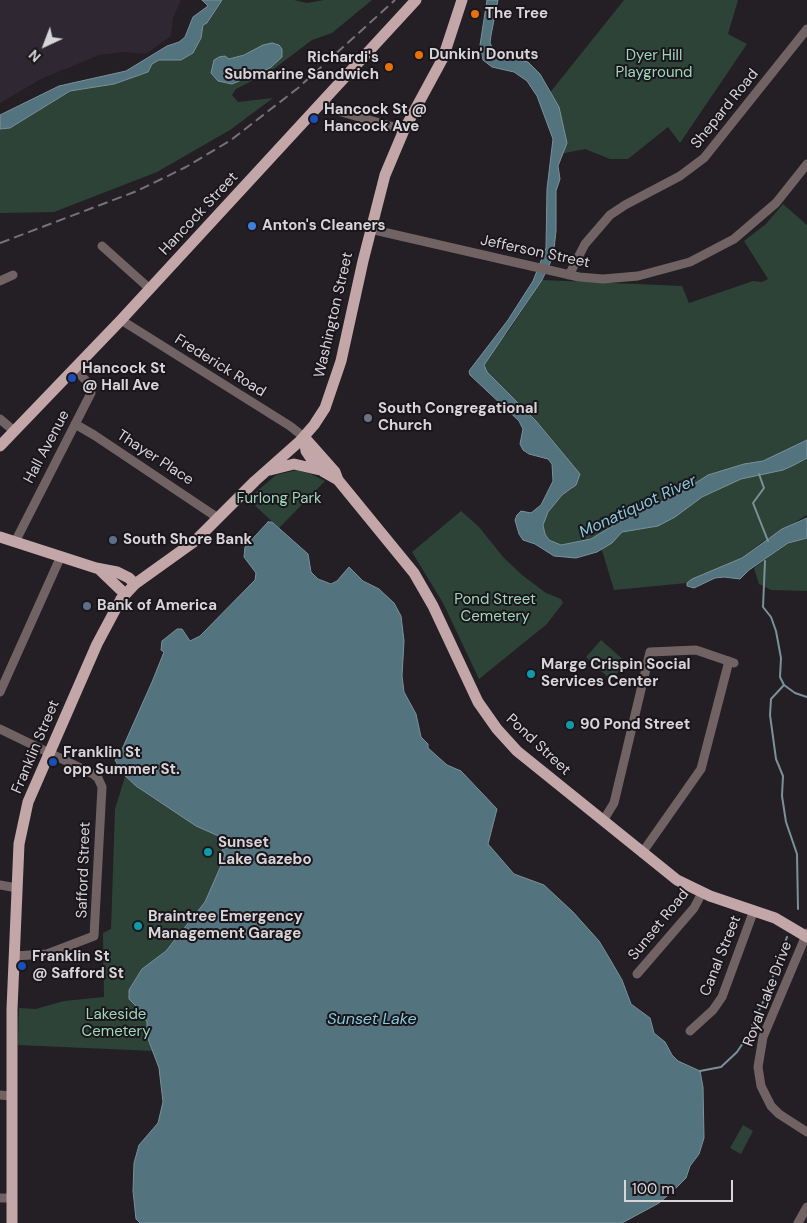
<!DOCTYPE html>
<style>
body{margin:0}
#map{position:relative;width:807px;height:1223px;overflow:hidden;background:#231f25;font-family:"DM Sans",sans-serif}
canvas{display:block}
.north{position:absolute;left:20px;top:20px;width:50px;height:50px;-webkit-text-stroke:4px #1a161b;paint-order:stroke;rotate:223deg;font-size:14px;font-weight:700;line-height:20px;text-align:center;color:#d7d5d8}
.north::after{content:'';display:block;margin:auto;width:18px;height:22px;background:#d7d5d8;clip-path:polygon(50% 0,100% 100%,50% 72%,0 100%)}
.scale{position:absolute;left:624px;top:1180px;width:109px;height:22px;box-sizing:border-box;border:2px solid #d7d5d8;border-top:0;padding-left:6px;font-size:15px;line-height:18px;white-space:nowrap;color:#d7d5d8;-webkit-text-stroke:4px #1a161b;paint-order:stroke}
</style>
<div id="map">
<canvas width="807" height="1223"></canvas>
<div class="north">N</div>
<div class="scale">100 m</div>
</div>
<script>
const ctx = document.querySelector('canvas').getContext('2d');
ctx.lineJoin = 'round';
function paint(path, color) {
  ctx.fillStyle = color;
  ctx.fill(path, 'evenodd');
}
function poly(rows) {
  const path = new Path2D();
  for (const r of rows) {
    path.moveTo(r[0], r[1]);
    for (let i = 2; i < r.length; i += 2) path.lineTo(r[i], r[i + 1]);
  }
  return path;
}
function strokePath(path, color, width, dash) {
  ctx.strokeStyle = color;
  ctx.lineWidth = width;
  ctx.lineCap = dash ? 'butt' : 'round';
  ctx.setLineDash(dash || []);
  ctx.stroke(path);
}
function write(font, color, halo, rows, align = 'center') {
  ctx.font = font + ' "DM Sans",sans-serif';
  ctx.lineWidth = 4;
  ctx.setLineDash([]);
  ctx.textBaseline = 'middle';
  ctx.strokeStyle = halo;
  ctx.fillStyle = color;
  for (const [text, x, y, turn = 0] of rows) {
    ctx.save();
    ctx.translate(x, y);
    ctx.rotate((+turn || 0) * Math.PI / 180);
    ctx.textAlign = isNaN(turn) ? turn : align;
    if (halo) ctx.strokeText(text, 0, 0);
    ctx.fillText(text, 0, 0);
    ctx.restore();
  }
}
const built = poly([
 [0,0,181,0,173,18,171,36,146,54,124,52,99,55,41,79,0,103]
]);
const green = poly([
 [222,0,294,0,307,3,324,0,372,0,332,33,312,40,271,71,236,89,232,95,238,102,273,98,230,130,157,172,54,212,0,213,0,129,10,128,70,91,114,84,148,72,152,64,159,59,181,60,193,53,201,38,203,25,208,23],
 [263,45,270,68,254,74,245,80,229,59,255,51],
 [624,0,738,0,728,34,747,44,680,143,668,127,628,159,610,159,585,149,560,154,548,95],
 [783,204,807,225,807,515,762,542,742,558,687,583,614,590,598,537,561,545,549,540,545,534,543,525,548,512,562,495,572,489,573,466,536,421,487,372,484,368,485,359,508,332,542,280,682,286,689,303,753,281,762,282,768,279,744,241,766,224],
 [297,470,311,474,325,481,279,528,248,499,276,475],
 [461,511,479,527,504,558,522,575,546,593,561,599,563,603,547,624,479,679,443,603,412,552],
 [807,538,807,591,771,590,759,584,754,568,788,543],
 [601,640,627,663,611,680,586,657],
 [125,777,141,790,196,826,223,838,226,842,226,849,222,851,225,852,223,861,205,902,166,951,142,969,129,990,134,1003,141,1011,147,1022,147,1036,153,1051,18,1045,19,1008,36,1009,64,1001,104,997,103,933,111,929,115,809],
 [743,1125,753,1131,741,1154,730,1148]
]);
const water = poly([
 [202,0,222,0,207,23,203,25,201,38,193,53,181,60,159,60,152,64,148,72,114,84,70,91,10,128,0,129,0,115,59,86,126,71,167,46,179,42,185,37,193,17,208,6,202,0],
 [487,0,498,0,491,35,490,43,493,49,503,57,528,62,540,74,559,107,567,143,558,166,560,179,556,191,556,231,553,257,542,280,484,365,487,372,536,421,580,474,576,485,562,495,548,512,543,525,545,534,549,540,561,545,591,539,627,517,677,495,708,475,744,464,763,461,807,440,807,458,794,465,783,470,741,479,702,497,675,517,658,526,622,532,612,543,597,552,576,558,554,556,535,544,523,540,519,534,515,520,517,515,521,511,531,513,541,505,553,481,552,464,548,459,529,454,523,450,520,444,523,429,519,421,470,375,469,371,508,320,533,281,546,248,547,189,553,139,537,96,527,81,514,72,492,67,483,60,480,45,487,0],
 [272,43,279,45,282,49,282,57,270,68,232,84,218,81,211,73,214,60,219,57,225,56,229,59,244,55,263,45,272,43],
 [807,518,807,538,788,543,749,570,740,579,724,577,715,578,694,588,687,586,687,583,692,579,742,558,782,529,807,518],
 [268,522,272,522,308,554,311,572,318,579,331,584,337,581,349,567,363,581,379,589,394,603,401,616,404,641,402,676,404,692,416,714,421,737,428,744,428,748,447,765,461,771,497,809,488,844,514,874,544,885,573,912,599,941,611,961,622,980,631,1004,650,1018,654,1033,665,1042,672,1055,678,1061,700,1071,703,1087,704,1138,699,1154,690,1166,686,1178,674,1190,659,1203,622,1223,140,1223,136,1219,133,1191,134,1163,139,1145,158,1123,163,1102,159,1068,147,1036,147,1022,141,1011,129,999,129,990,142,969,166,951,205,902,223,861,225,853,222,851,223,848,226,849,226,845,223,838,196,826,136,786,122,773,115,760,119,756,152,682,164,652,161,650,162,641,177,629,182,629,190,641,200,636,255,580,256,573,244,557,245,547,268,522]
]);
const stream = poly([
 [759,474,764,488,753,503,768,541],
 [765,561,763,607,771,617,776,631,781,658,780,677,784,685,771,699,770,715,776,759,783,776,782,796,786,822,797,854,798,909],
 [784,685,795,693,807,697],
 [700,1071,721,1067,737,1052,747,1037,767,993,787,937]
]);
const minor = poly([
 [324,102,338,111,404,130],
 [370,229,579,277,603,279,638,276,690,262,734,239,776,203,807,164],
 [102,246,150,289],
 [569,275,585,244,610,215,625,205,680,176,704,158,807,29],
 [0,281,13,275],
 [121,320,290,426,304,437],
 [0,419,14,431],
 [75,424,94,435,218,518],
 [15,542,91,393,90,385,74,368],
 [0,692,61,556],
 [0,729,93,774,98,778,102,787,94,936,47,954,14,956],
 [603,821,614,803,650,652,696,650,734,663],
 [642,853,701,769,729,661],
 [0,885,17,888],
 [807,933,763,1037,758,1067,761,1086,771,1106,779,1114,807,1132],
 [637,974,694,908,702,893],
 [690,1031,713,1010,722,997,754,910],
 [0,1095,11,1096],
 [0,1198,11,1198],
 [798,1223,807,1207]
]);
const major = poly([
 [304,437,306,451,312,460,324,472,338,480,414,573,433,606,478,702,497,729,517,751,677,880,710,896,775,918,807,937],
 [304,437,335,472,338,480],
 [0,446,121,320,416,0],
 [270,470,294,464,320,470],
 [0,537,96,568,117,572,129,578,135,584],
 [100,570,125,594],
 [12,1223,12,1009,19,844,28,802,97,644,121,599,135,584,195,541,255,481,300,441,314,425,325,408,341,361,363,261,385,175,404,130,443,58,462,0]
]);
const rail = poly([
 [0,243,137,191,186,167,231,140,298,88,395,0]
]);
const markers = [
 [475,14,5,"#e8710a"],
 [419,55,5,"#e8710a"],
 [389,67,5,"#e8710a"],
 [314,119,5,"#1a4fb4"],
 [252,226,5,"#3f7fe0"],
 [72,378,5,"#1a4fb4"],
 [368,418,5,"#6b7280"],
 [113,540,5,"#5c6f8a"],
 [87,606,5,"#5c6f8a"],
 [531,674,5,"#0f9aa8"],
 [570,725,5,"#0f9aa8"],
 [53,762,5,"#1a4fb4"],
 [208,852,5,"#0f9aa8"],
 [138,926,5,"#0f9aa8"],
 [22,966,5,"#1a4fb4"]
];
const poiNames = [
 ["The Tree",485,14],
 ["Dunkin' Donuts",429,55],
 ["Richardi's",379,58,"right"],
 ["Submarine Sandwich",379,75,"right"],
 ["Hancock St @",324,110],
 ["Hancock Ave",324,127],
 ["Anton's Cleaners",262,226],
 ["Hancock St",82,369],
 ["@ Hall Ave",82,386],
 ["South Congregational",378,409],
 ["Church",378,426],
 ["South Shore Bank",123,540],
 ["Bank of America",97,606],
 ["Marge Crispin Social",541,665],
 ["Services Center",541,682],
 ["90 Pond Street",580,725],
 ["Franklin St",63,753],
 ["opp Summer St.",63,770],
 ["Sunset",218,843],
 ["Lake Gazebo",218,860],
 ["Braintree Emergency",148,917],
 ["Management Garage",148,934],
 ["Franklin St",32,957],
 ["@ Safford St",32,974]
];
const parkNames = [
 ["Dyer Hill",654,56],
 ["Playground",654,73],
 ["Furlong Park",279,499],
 ["Pond Street",495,600],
 ["Cemetery",495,617],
 ["Lakeside",116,1015],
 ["Cemetery",116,1032]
];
const streetNames = [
 ["Shepard Road",725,109,-51],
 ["Hancock Street",199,214,-47],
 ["Jefferson Street",535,252,12],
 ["Washington Street",334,315,-77],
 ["Frederick Road",220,366,32],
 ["Hall Avenue",47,447,-62],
 ["Thayer Place",155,458,33],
 ["Pond Street",538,745,43],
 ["Franklin Street",36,747,-67],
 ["Safford Street",84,870,-88],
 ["Sunset Road",659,925,-51],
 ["Canal Street",721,956,-68],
 ["Royal Lake Drive",768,994,-69]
];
const waterNames = [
 ["Monatiquot River",638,507,-25],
 ["Sunset Lake",372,1020]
];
paint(built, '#2f2731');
paint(green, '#2d4338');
paint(water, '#53747e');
strokePath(water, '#7b9199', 1);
strokePath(stream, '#7b9199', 2);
strokePath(minor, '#716364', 9);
strokePath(major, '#c3a6a8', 11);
strokePath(rail, '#767277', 2, [10, 5]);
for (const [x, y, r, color] of markers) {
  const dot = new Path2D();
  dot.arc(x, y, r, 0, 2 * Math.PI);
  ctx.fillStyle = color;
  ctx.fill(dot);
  strokePath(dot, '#1a161b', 2);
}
write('bold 15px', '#d7d5d8', '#1a161b', poiNames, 'left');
write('15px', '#9fd8bc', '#1a161b', parkNames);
write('15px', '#d7d5d8', '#1a161b', streetNames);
write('italic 16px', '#89cadc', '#1a161b', waterNames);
</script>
